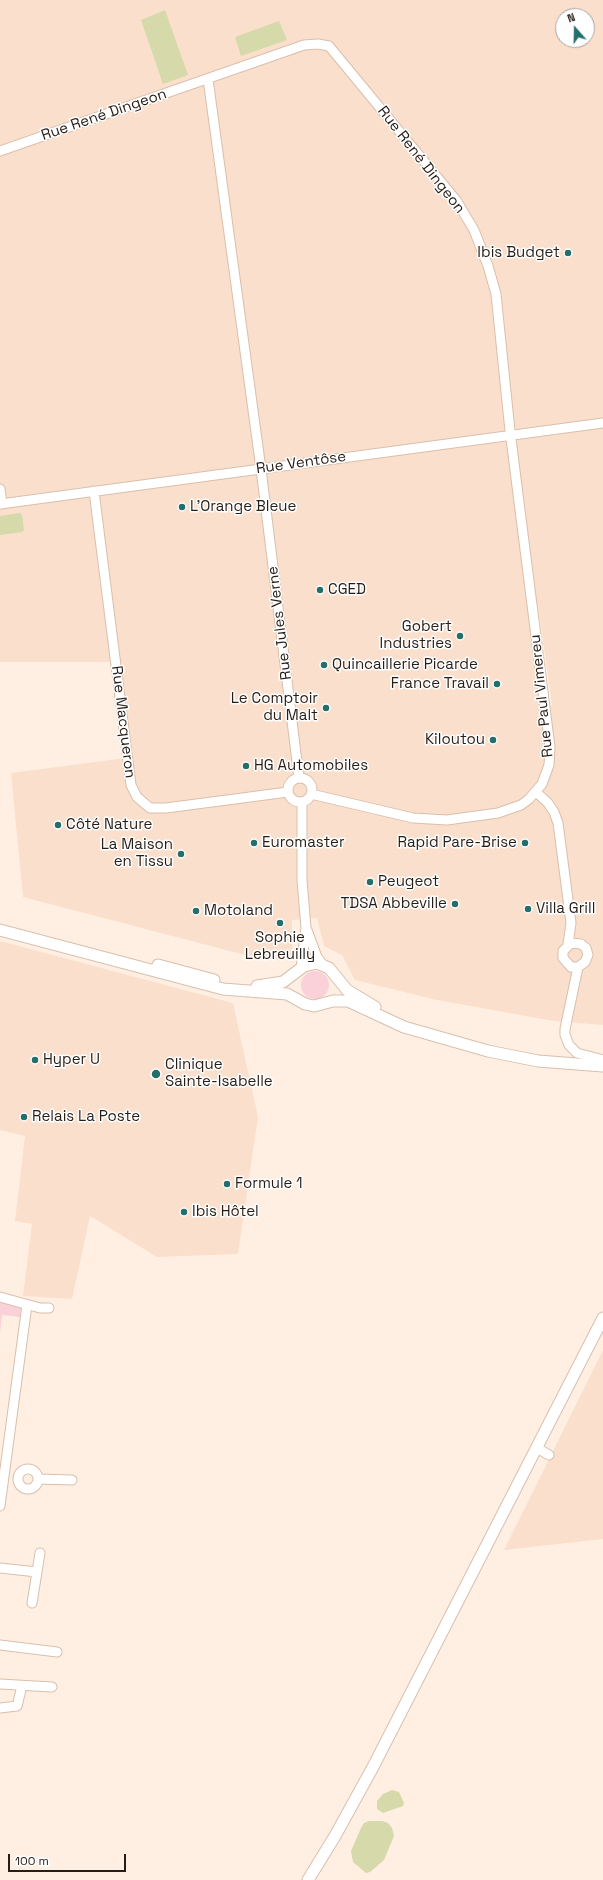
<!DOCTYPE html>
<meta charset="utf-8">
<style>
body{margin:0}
#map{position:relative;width:603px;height:1880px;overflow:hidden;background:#ffefe3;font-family:"Space Grotesk",sans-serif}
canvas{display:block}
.north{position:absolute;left:555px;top:8px;width:40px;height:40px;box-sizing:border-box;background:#fff;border:1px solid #a9a5a2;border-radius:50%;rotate:340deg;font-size:11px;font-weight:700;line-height:16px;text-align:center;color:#271d17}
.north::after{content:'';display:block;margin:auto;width:14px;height:18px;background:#256f6b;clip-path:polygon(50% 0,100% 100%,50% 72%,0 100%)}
.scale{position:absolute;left:8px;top:1854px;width:118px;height:18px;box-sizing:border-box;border:2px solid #271d17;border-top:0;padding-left:5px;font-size:12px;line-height:14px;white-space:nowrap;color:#271d17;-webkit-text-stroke:3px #fff;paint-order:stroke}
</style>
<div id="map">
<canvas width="603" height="1880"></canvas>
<div class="north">N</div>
<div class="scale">100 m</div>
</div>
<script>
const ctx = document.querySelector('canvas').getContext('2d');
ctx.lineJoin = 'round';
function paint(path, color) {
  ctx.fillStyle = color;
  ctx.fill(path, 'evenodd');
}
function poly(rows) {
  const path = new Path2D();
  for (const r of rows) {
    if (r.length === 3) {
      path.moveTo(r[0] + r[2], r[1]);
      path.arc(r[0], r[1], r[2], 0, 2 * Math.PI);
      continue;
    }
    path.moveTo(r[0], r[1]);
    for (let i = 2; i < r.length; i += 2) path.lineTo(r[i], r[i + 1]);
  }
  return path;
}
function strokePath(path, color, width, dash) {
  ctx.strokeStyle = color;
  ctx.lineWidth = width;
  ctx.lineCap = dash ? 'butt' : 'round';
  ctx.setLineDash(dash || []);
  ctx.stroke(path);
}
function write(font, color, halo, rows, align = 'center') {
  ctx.font = font + ' "Space Grotesk",sans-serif';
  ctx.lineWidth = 3;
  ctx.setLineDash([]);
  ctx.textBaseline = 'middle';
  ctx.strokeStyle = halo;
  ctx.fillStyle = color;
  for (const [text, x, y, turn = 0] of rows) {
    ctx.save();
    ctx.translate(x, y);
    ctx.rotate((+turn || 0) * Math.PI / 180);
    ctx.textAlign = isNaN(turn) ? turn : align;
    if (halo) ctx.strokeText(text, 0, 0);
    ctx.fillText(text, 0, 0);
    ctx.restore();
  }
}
const built = poly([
 [0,0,603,0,603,1025,554,1021,437,1000,355,980,342,955,324,946,317,918,292,920,292,954,280,960,245,955,23,897,11,773,133,757,121,662,0,662],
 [563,16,587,16,587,40,563,40],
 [538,606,552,705,540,707,528,609],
 [0,941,233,1003,258,1117,238,1254,157,1257,90,1216,72,1299,23,1296,32,1224,15,1221,25,1136,0,1130],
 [603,1350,603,1539,504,1550]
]);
const green = poly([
 [315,985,14],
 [0,1302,21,1308,20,1317,2,1315,0,1333]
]);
const water = poly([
 [165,10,188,75,163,84,141,20],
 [279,21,287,40,241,56,235,37],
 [20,513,22,515,24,530,22,532,0,535,0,516],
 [392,1790,399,1792,404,1803,403,1806,383,1813,377,1809,377,1801,383,1794],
 [369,1821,382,1821,388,1823,392,1828,394,1836,384,1860,370,1872,366,1873,353,1862,351,1851,361,1828,364,1823]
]);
const minor = poly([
 [208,79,261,469,299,778],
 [0,151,304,45,318,44,329,46,456,200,474,230,488,266,496,294,510,431,550,747,549,765,542,784,529,799,521,805,498,813,447,820,413,818,311,794],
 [0,489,2,504],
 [94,491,131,785,137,797,150,808,166,808,288,792],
 [0,504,603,423],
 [300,790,12],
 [536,792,548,803,554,812,558,823,571,923,568,944],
 [307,930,317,957,323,965],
 [578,967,571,967,563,958,563,951,571,943,581,944,586,948,588,955,585,962,578,967,565,1029,565,1035,569,1045,577,1053,603,1060],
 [301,968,306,928,302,880,302,802],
 [0,1297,40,1308,49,1308],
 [537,1448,549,1455],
 [28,1479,10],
 [38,1479,72,1480],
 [0,1506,27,1305],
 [0,1568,37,1572,32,1603],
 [37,1572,40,1553],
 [0,1645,57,1652],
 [0,1684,52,1687],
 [0,1708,17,1706,22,1686]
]);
const major = poly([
 [0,930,223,989,287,994,305,1004,314,1006,333,1001,348,1001,404,1027,488,1051,538,1061,603,1066],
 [158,965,214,980],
 [257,986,283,982,304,966,317,963,329,968,347,990,375,1007],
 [308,1880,335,1836,373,1767,603,1318]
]);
const markers = [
 [568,253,4,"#256f6b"],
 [182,507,4,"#256f6b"],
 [320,590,4,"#256f6b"],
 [460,636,4,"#256f6b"],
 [324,665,4,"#256f6b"],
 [497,684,4,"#256f6b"],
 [326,708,4,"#256f6b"],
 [493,740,4,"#256f6b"],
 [246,766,4,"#256f6b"],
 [58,825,4,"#256f6b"],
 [254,843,4,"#256f6b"],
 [525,843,4,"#256f6b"],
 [181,854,4,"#256f6b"],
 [370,882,4,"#256f6b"],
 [455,904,4,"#256f6b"],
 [528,909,4,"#256f6b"],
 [196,911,4,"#256f6b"],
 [280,923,4,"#256f6b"],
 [35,1060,4,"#256f6b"],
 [156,1074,5,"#256f6b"],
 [24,1117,4,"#256f6b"],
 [227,1184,4,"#256f6b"],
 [184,1212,4,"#256f6b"]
];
const streetNames = [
 ["Rue René Dingeon",104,115,-19],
 ["Rue René Dingeon",421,160,52],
 ["Rue Ventôse",301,463,-8],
 ["Rue Jules Verne",280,623,-97],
 ["Rue Paul Vimereu",542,696,-96],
 ["Rue Macqueron",123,722,83]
];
const poiNames = [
 ["Ibis Budget",560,253,"right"],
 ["L'Orange Bleue",190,507],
 ["CGED",328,590],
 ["Gobert",452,627,"right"],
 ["Industries",452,644,"right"],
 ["Quincaillerie Picarde",332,665],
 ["France Travail",489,684,"right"],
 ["Le Comptoir",318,699,"right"],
 ["du Malt",318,716,"right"],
 ["Kiloutou",485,740,"right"],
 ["HG Automobiles",254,766],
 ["Côté Nature",66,825],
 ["Euromaster",262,843],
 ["Rapid Pare-Brise",517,843,"right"],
 ["La Maison",173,845,"right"],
 ["en Tissu",173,862,"right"],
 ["Peugeot",378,882],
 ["TDSA Abbeville",447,904,"right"],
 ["Villa Grill",536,909],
 ["Motoland",204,911],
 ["Sophie",280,938,"center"],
 ["Lebreuilly",280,955,"center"],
 ["Hyper U",43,1060],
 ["Clinique",165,1065],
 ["Sainte-Isabelle",165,1082],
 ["Relais La Poste",32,1117],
 ["Formule 1",235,1184],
 ["Ibis Hôtel",192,1212]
];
paint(built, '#fadfcc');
paint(green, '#fad1d9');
paint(water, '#d6d9a9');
strokePath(minor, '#d9bfac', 11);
strokePath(major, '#d9bfac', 13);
strokePath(minor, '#fff', 9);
strokePath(major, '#fff', 11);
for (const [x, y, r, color] of markers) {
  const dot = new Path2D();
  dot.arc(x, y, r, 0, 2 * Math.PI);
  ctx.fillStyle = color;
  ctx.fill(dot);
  strokePath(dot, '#fff', 1.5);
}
write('15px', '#271d17', '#fff', streetNames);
write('15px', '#271d17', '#fff', poiNames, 'left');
</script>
